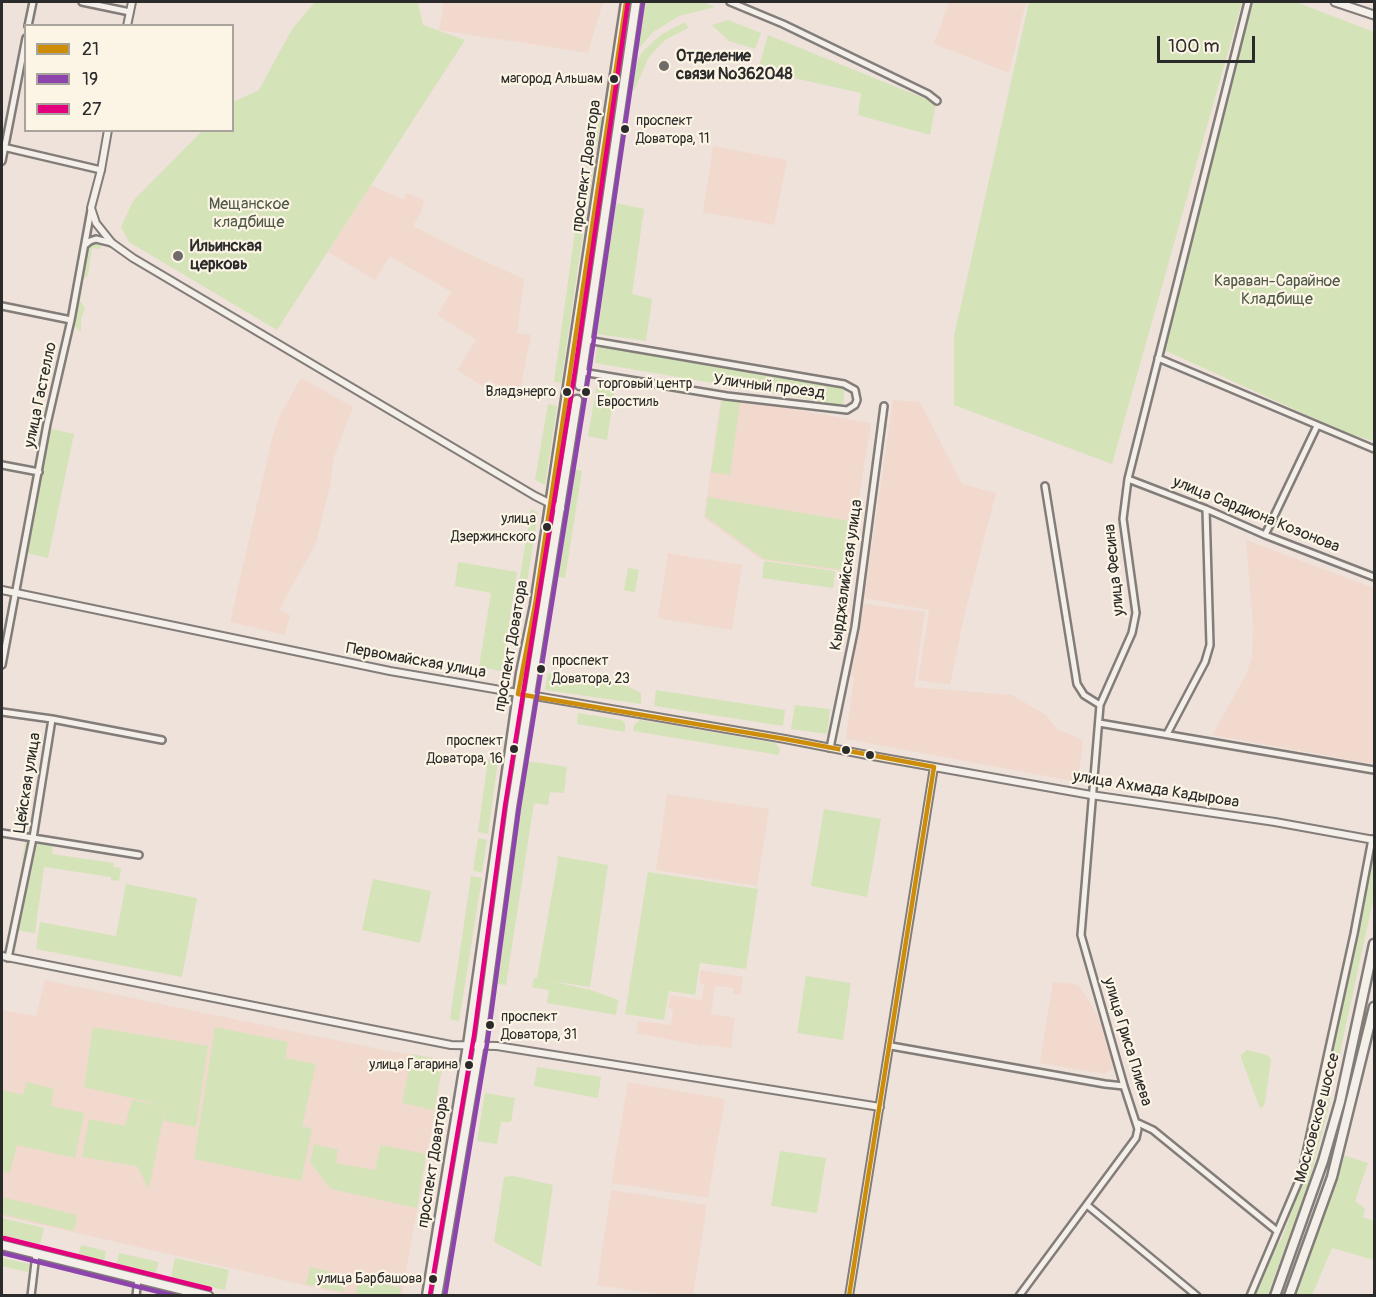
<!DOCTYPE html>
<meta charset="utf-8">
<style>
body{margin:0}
#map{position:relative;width:1376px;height:1297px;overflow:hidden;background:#efe2da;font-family:Pangolin,sans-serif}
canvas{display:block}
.frame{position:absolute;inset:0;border:3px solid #2b2b2b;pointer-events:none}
.legend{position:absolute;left:24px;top:24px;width:210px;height:108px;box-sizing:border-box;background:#fcf5e5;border:2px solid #a8a49b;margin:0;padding:8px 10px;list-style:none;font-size:18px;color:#2b2b2b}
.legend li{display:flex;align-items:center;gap:12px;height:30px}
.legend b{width:30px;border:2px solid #a8a49b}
.scale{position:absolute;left:1157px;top:36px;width:98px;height:27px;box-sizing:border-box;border:3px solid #2b2b2b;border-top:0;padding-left:8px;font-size:18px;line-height:21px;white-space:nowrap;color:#2b2b2b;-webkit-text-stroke:4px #fcf5e5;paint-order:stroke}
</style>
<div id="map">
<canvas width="1376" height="1297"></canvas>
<div class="frame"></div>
<ul class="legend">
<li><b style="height:8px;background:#ce8d09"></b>21</li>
<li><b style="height:8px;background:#8e44ad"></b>19</li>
<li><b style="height:8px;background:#e5007d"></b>27</li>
</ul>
<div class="scale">100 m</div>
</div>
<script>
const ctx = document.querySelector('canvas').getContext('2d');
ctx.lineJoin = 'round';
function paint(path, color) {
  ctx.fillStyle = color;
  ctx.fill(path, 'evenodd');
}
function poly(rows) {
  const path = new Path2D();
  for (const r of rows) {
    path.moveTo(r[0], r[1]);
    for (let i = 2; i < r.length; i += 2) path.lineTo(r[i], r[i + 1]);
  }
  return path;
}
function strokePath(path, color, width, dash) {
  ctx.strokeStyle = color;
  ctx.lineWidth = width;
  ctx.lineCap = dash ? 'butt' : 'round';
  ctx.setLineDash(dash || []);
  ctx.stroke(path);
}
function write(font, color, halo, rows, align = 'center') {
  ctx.font = font + ' Pangolin,sans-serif';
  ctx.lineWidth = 4.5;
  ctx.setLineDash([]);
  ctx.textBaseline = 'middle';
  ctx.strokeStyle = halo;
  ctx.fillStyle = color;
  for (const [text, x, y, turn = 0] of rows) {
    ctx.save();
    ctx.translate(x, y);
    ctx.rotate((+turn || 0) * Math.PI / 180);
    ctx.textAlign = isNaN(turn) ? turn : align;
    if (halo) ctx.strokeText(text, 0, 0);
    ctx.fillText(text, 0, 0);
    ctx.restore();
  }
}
const built = poly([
 [444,2,603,2,588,53,439,30],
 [949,2,1026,2,1009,73,934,44],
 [713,146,787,160,774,225,703,212],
 [371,185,404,200,406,193,424,200,422,210,413,226,458,249,524,279,517,333,531,335,520,390,502,387,488,380,484,387,457,370,476,340,437,315,451,292,390,256,375,280,328,252],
 [301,378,353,407,334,457,330,485,316,543,279,610,290,615,285,635,230,622,272,439,279,417],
 [721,396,871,423,847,572,762,560,704,518],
 [893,400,920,402,962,484,996,493,965,612,950,685,918,680,929,610,864,598],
 [1246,540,1374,588,1374,764,1212,735,1245,677,1252,657,1253,627],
 [668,553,742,565,732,630,658,618],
 [858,603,925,612,914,687,1012,695,1046,715,1057,729,1083,740,1078,782,846,739,854,677,849,675],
 [667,794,769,809,757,886,656,870],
 [701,970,743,977,740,995,733,994,734,988,715,986,711,1014,735,1018,731,1048,702,1044,701,1046,636,1033,638,1021,671,1025,673,1009,668,1008,670,995,702,1000,704,984,699,983],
 [45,980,384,1050,444,1059,402,1295,348,1295,2,1216,2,1010,36,1016],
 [1053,981,1079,985,1099,1018,1114,1068,1105,1074,1040,1063],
 [628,1082,725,1099,708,1198,611,1183],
 [611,1190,707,1205,693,1295,665,1295,597,1285]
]);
const green = poly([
 [315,2,414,2,418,3,423,25,465,40,277,330,129,242,121,227,133,201,202,131,232,130,233,102,259,90,292,29],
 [645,2,702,2,715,7,679,16,653,32,635,53],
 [1029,2,1242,2,1112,464,954,405,954,336],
 [1253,2,1296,2,1374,32,1374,441,1346,433,1162,349,1207,167],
 [728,20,761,33,755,49,729,41,712,25],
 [685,22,688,28,665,40,649,57,634,90,626,88,632,70,643,51,662,34],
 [768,35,936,103,930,135,858,115,861,93,758,70],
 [595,113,602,115,593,168,586,167],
 [585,172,593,173,584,227,576,225],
 [616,203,644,209,632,294,652,299,646,341,597,334],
 [575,232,583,233,561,383,554,382],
 [90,236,102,244,100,249,92,248,88,275,83,280,80,301,85,308,81,319,81,332,71,323,83,239],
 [597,344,845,386,843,405,595,363],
 [597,385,615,389,607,440,588,436],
 [722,399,740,402,730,475,711,472],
 [548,404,557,406,545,485,535,480],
 [47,428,74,434,48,558,22,552],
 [572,469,582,471,565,578,554,576],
 [708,497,849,521,843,570,764,559,705,516],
 [531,509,538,513,517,646,509,644],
 [764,561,835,571,833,588,762,578],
 [458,562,517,572,502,671,479,667,491,593,455,586],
 [628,568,639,570,635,592,624,590],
 [548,673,627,686,641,693,641,704,545,690],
 [656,690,785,710,783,726,654,706],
 [795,705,830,709,827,734,791,729],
 [578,713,622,720,625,724,625,732,577,724],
 [640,720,775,743,780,749,779,755,633,731,634,725],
 [488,759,498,761,488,834,478,832],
 [527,761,567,767,564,793,550,792,548,805,534,803,506,985,489,983],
 [824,809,881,819,867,897,811,886],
 [478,838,487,840,482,873,473,870],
 [25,841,53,845,52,854,114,863,113,867,121,868,119,881,111,880,111,877,44,867,35,933,13,930],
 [1374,852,1374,896,1325,1121,1310,1178,1268,1295,1253,1296,1273,1244,1280,1242,1282,1238,1305,1176,1302,1173,1371,853],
 [557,856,608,865,590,987,550,981,591,990,618,1000,616,1015,547,1003,549,990,532,987,534,978,537,978,558,860],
 [648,872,758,889,746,969,700,963,695,995,669,991,664,1020,625,1014],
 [471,876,482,878,459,1021,450,1019],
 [373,879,431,891,420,943,362,930],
 [126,884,197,898,182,977,36,949,40,922,116,936],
 [806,976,851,983,843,1040,797,1033],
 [93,1027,208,1046,196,1127,164,1121,165,1109,149,1189,137,1166,82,1157,89,1119,125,1126,132,1100,166,1106,84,1087],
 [215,1027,288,1042,285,1058,316,1064,302,1126,312,1129,301,1181,194,1159],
 [1247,1050,1267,1055,1271,1059,1265,1103,1262,1108,1259,1106,1241,1058,1241,1055],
 [412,1054,443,1061,434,1110,402,1103],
 [537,1067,601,1077,598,1098,534,1086],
 [27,1082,54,1089,51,1106,84,1113,75,1158,17,1145,10,1173,2,1171,2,1090,23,1095],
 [485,1093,515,1098,511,1122,501,1122,497,1144,477,1141],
 [314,1144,338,1150,336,1163,375,1170,381,1145,426,1154,417,1208,331,1189,310,1162],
 [780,1151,826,1158,817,1213,771,1206],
 [1343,1155,1368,1163,1355,1201,1365,1209,1363,1217,1374,1221,1374,1260,1332,1248,1312,1295,1294,1296],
 [513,1176,553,1185,541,1267,494,1242,504,1177],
 [2,1197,77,1215,74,1231,2,1214],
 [2,1218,44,1228,40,1244,2,1235],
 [81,1245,106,1251,104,1262,78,1256],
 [119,1253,159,1262,155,1275,116,1266],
 [2,1258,30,1264,28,1272,2,1266],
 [175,1258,229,1270,225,1290,171,1278],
 [310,1267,347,1276,343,1292,306,1284],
 [359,1278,401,1288,399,1295,355,1295]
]);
const minor = poly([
 [82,2,130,12],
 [730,2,783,24,928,94,937,101],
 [28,26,33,2],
 [3,147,101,170],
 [2,161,26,38],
 [85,245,90,241,96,239,112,243],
 [2,306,71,320],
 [1158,358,1374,449],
 [582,372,727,396,847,410,855,405,857,400,855,390,844,384,587,340],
 [2,465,39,472],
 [1128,479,1206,509,1265,535,1374,577],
 [1045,486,1077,684,1084,695,1100,705],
 [1265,535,1317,426],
 [2,665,47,424,71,320,91,210],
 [2,712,52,719,162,740],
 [1099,723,1374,770],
 [1167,734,1205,662,1210,645,1206,509],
 [830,748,855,627,884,406],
 [2,833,139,855],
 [8,958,33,838,52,719],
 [891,1046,1105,1084,1124,1086],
 [1138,1123,1153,1130,1277,1231],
 [1087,1205,1197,1296],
 [31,1296,36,1254],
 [136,1296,138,1278],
 [1019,1296,1136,1138,1138,1129,1124,1086,1081,935,1100,705,1132,633,1136,613,1123,519,1128,479,1248,2],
 [1250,1296,1301,1176,1354,934,1372,839]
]);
const tertiary = poly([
 [127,26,132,2],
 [108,130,101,170,91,208,96,223,112,243,133,258,535,496,561,509],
 [2,590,390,671,785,739,867,755,1091,795,1275,822,1374,840],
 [2,956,451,1045,497,1046,880,1107],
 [849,1296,934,767]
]);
const secondary = poly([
 [1335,2,1374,15]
]);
const primary = poly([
 [580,385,636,2],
 [2,1245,208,1296],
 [427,1296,468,1045,521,673,535,605,626,2],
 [437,1296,481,1037,512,807,577,400]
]);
const trunk = poly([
 [1275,1296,1323,1161,1340,1102,1374,944],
 [1289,1296,1332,1177,1374,1007]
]);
const bus1 = poly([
 [626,2,535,605,518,694,785,739,934,767],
 [849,1296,934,767]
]);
const bus2 = poly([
 [2,1253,175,1296],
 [445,1296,488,1038,519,808,589,373,643,3]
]);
const bus3 = poly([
 [4,1238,210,1289],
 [430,1295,474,1036,505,806,575,371,628,2]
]);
const markers = [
 [664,66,6,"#706b68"],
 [614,79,5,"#2b2b2b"],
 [625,129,5,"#2b2b2b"],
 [178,256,6,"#706b68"],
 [567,392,5,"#2b2b2b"],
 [586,392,5,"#2b2b2b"],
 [547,527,5,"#2b2b2b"],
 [541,669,5,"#2b2b2b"],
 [514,749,5,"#2b2b2b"],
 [846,750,5,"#2b2b2b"],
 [870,755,5,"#2b2b2b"],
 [490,1025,5,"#2b2b2b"],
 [469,1065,5,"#2b2b2b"],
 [433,1279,5,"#2b2b2b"]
];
const busNames = [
 ["магород Альшам",603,79],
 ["проспект",636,121,"left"],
 ["Доватора, 11",636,139,"left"],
 ["торговый центр",597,384,"left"],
 ["Евростиль",597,402,"left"],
 ["Владэнерго",556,392],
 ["улица",536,519],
 ["Дзержинского",536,537],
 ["проспект",552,661,"left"],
 ["Доватора, 23",552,679,"left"],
 ["проспект",503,741],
 ["Доватора, 16",503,759],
 ["проспект",501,1017,"left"],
 ["Доватора, 31",501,1035,"left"],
 ["улица Гагарина",458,1065],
 ["улица Барбашова",422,1279]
];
const poiNames = [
 ["Отделение",676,57],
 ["связи №362048",676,75],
 ["Ильинская",190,247],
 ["церковь",190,265]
];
const streetNames = [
 ["проспект Доватора",587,166,-82],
 ["Уличный проезд",769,387,7],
 ["улица Гастелло",41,395,-78],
 ["улица Сардиона Козонова",1256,515,22],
 ["улица Фесина",1115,570,-96],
 ["Кырджалийская улица",847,575,-82],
 ["проспект Доватора",512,646,-80],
 ["Первомайская улица",416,661,10],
 ["Цейская улица",28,783,-81],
 ["улица Ахмада Кадырова",1156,790,9],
 ["улица Гриса Плиева",1127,1042,73],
 ["Московское шоссе",1318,1118,-75],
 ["проспект Доватора",434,1162,-81]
];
const parkNames = [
 ["Мещанское",249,205],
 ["кладбище",249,223],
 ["Караван-Сарайное",1277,282],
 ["Кладбище",1277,300]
];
paint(built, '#f1d9ce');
paint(green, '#d4e3b8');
strokePath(minor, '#837d7a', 10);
strokePath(tertiary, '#837d7a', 10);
strokePath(secondary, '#837d7a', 11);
strokePath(primary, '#837d7a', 13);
strokePath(trunk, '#837d7a', 13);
strokePath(minor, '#f4f0e9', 5);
strokePath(tertiary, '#f4f0e9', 6);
strokePath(secondary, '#f4f0e9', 7);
strokePath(primary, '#f4f0e9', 8);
strokePath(trunk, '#f4f0e9', 8);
strokePath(bus1, '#ce8d09', 4.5);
strokePath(bus2, '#8e44ad', 4.5);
strokePath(bus3, '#e5007d', 4.5);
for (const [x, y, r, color] of markers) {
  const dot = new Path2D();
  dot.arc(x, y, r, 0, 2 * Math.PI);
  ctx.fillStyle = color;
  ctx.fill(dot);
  strokePath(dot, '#fcf5e5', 2);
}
write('14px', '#2b2b2b', '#fcf5e5', busNames, 'right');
write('bold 16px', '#2b2b2b', '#fcf5e5', poiNames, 'left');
write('16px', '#2b2b2b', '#fcf5e5', streetNames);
write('16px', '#505948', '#fcf5e5', parkNames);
</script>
